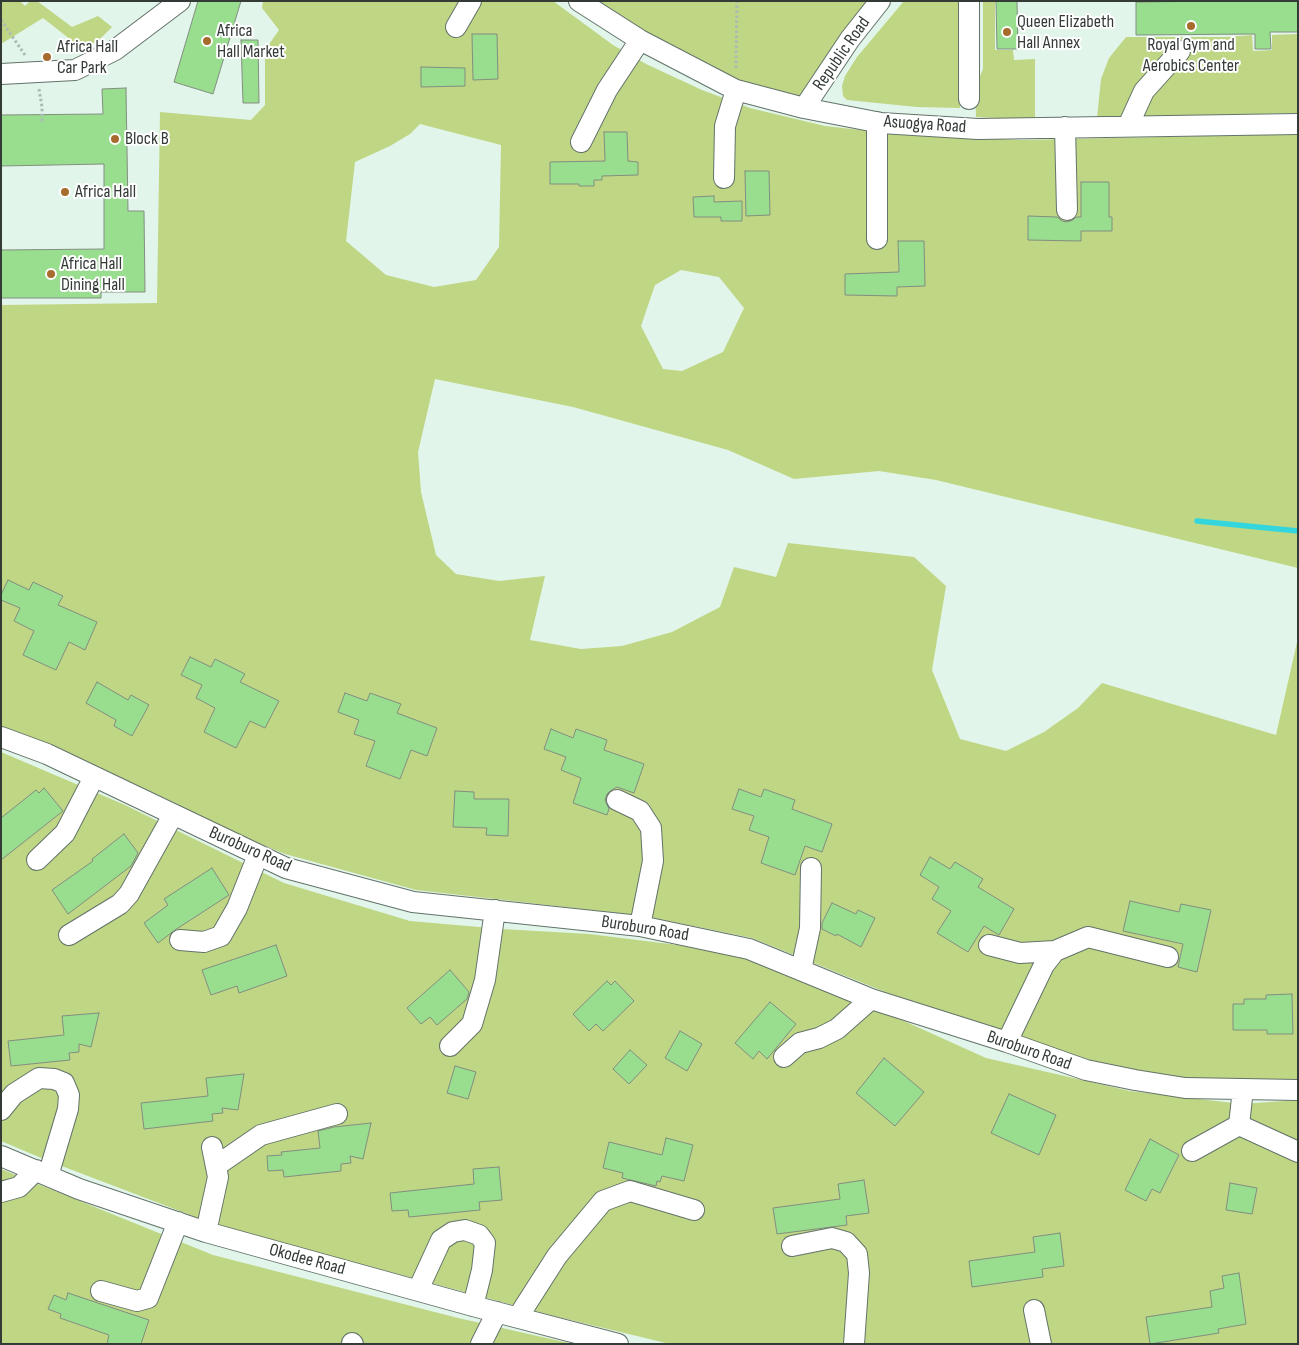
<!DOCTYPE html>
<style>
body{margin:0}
#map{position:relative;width:1299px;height:1345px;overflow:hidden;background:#e2f5ea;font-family:"Sofia Sans Condensed",sans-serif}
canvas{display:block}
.frame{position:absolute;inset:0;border:2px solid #343b37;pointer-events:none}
</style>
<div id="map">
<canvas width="1299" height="1345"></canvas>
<div class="frame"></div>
</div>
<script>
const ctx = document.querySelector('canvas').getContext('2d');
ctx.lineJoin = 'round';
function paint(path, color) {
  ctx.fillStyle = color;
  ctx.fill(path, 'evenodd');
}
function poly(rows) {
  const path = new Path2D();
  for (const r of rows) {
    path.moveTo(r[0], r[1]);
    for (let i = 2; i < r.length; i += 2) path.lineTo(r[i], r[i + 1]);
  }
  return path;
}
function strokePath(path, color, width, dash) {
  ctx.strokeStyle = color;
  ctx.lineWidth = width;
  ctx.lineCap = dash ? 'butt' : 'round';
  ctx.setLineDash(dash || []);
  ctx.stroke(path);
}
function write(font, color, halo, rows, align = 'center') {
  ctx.font = font + ' "Sofia Sans Condensed",sans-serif';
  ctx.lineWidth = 4;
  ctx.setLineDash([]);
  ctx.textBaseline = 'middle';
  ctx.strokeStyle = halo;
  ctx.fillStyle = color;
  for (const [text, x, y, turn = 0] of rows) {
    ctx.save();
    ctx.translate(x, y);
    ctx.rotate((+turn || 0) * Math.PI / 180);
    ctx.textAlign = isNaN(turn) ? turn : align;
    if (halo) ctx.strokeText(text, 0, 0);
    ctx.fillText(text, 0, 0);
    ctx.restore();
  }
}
const green = poly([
 [1,1,20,1,25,6,30,1,37,1,72,27,98,16,112,27,99,40,90,45,80,47,43,18,1,44],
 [263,1,553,1,613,45,646,64,702,90,750,108,825,126,897,134,1021,140,1298,134,1298,568,936,480,879,471,794,479,728,450,573,407,435,379,418,452,421,492,436,555,456,574,499,581,545,576,530,640,581,649,622,646,672,632,720,607,734,567,776,577,788,543,914,557,946,586,932,670,960,739,1006,751,1044,732,1078,708,1102,683,1276,735,1298,638,1298,1082,1268,1083,1165,1077,1084,1060,954,1020,752,938,644,916,416,890,285,854,231,832,173,802,37,740,1,726,1,305,157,303,160,112,251,120,265,105,265,50,279,30,262,8],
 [420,124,501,145,499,247,476,280,434,287,386,275,346,241,355,162,390,146,410,134],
 [681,270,719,277,744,308,723,352,682,371,663,369,641,326,655,285],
 [589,1,873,1,803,101,725,78],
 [904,1,960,1,960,108,917,107,847,100,843,96,842,86,845,76,857,57],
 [983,1,995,1,995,50,1013,50,1014,60,1035,59,1035,120,976,117,975,87,983,69],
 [1298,34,1298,113,1097,118,1101,79,1109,58,1126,37,1227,37,1252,35,1253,51,1272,50,1272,35],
 [1,752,125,805,284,883,410,921,502,929,589,934,734,952,853,998,986,1058,1130,1091,1242,1104,1298,1100,1298,1344,670,1344,554,1316,219,1226,46,1160,1,1141],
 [1,1169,213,1255,458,1318,573,1344,1,1344]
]);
const stream = poly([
 [1197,521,1298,531]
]);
const building = poly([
 [198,1,241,1,213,94,174,82,198,1],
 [996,1,1017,1,1018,49,997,49,996,1],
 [1223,1,1298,1,1298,32,1270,32,1271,49,1255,49,1255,34,1136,35,1136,2,1223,1],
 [472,34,497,34,498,79,473,80,472,34],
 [241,40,258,40,259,103,243,103,241,40],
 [421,67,465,68,465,86,421,87,421,67],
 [126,88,128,211,144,211,145,292,101,292,101,298,1,298,1,250,104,249,104,164,1,166,1,115,103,114,102,89,126,88],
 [604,132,627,132,628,161,638,162,638,175,602,176,602,180,594,180,594,186,579,186,579,184,550,184,550,162,605,161,604,132],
 [745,171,769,171,770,215,746,216,745,171],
 [1081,182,1109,182,1109,217,1112,217,1112,231,1081,231,1081,241,1028,240,1028,216,1057,217,1062,221,1067,222,1073,220,1076,217,1081,217,1081,182],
 [714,196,714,202,742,201,742,221,721,221,721,217,694,217,693,197,714,196],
 [898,241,924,241,925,286,897,287,897,296,845,295,845,274,899,272,898,241],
 [8,580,29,590,33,582,63,596,58,605,97,622,85,650,69,642,56,670,23,655,34,631,14,621,20,608,1,600,1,595,8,580],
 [190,657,211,667,215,659,245,674,240,682,279,701,265,728,250,721,236,748,204,732,215,708,196,698,202,685,181,675,190,657],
 [97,682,128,700,131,695,149,705,132,736,114,726,116,720,86,703,97,682],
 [345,693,367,701,370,693,401,704,397,713,437,728,427,756,411,750,400,779,366,766,375,741,354,734,359,720,338,712,345,693],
 [551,729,573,738,576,729,607,740,604,750,644,764,634,793,617,787,610,791,607,794,605,800,609,809,607,815,573,803,581,778,561,770,566,757,544,749,551,729],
 [44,788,63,811,1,860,1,818,36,790,39,793,44,788],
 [739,789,761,797,764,789,795,800,792,809,832,824,822,852,805,846,795,875,761,863,769,837,749,830,754,816,732,809,739,789],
 [455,791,474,792,474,799,509,799,508,836,486,835,487,828,453,827,455,791],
 [124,834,138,853,131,866,68,914,52,890,93,861,92,859,124,834],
 [930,857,950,869,955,862,983,879,978,887,1014,909,999,935,984,926,968,952,937,933,951,911,932,899,939,887,920,875,930,857],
 [212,868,229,895,175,930,158,943,144,923,168,905,164,899,212,868],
 [1130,901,1179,912,1181,904,1211,910,1197,972,1178,967,1183,944,1123,931,1130,901],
 [832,903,856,914,858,910,875,918,861,947,837,934,836,936,822,929,822,923,832,903],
 [276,945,287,976,239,993,237,986,211,995,202,970,276,945],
 [450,970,469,992,467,999,437,1025,430,1017,421,1024,407,1008,450,970],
 [607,981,611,985,615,981,634,1001,603,1031,596,1024,589,1031,573,1014,607,981],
 [1292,994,1293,1034,1267,1034,1267,1030,1233,1030,1233,1004,1244,1004,1244,999,1266,999,1266,995,1292,994],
 [770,1002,796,1024,767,1059,759,1051,753,1059,735,1043,770,1002],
 [99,1013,91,1047,79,1044,79,1052,69,1053,70,1060,11,1066,8,1041,64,1035,62,1016,99,1013],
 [680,1031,702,1044,687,1071,665,1058,680,1031],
 [630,1050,647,1065,629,1084,613,1069,630,1050],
 [884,1058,924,1092,895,1126,856,1093,884,1058],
 [455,1066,476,1072,468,1099,447,1093,455,1066],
 [244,1074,238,1110,222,1108,223,1113,212,1114,213,1121,144,1129,141,1103,208,1096,206,1078,244,1074],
 [1009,1094,1056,1115,1039,1155,991,1133,1009,1094],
 [371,1123,363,1159,350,1156,351,1163,341,1164,341,1171,284,1177,283,1170,268,1171,267,1156,282,1155,281,1152,320,1148,318,1131,334,1127,371,1123],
 [666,1138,693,1145,684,1181,662,1176,660,1182,657,1181,656,1186,622,1178,623,1173,603,1168,609,1142,662,1155,666,1138],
 [1150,1139,1179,1155,1160,1193,1152,1189,1146,1201,1125,1190,1150,1139],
 [499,1167,502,1200,479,1202,480,1210,409,1217,408,1210,392,1211,390,1193,474,1184,473,1169,499,1167],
 [864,1180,869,1213,846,1216,847,1225,777,1234,773,1208,840,1199,838,1184,864,1180],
 [1230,1183,1257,1188,1252,1214,1226,1210,1230,1183],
 [1060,1233,1064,1266,1042,1269,1043,1277,972,1287,969,1261,1035,1252,1033,1237,1060,1233],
 [1239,1273,1246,1324,1218,1329,1219,1333,1150,1344,1146,1317,1212,1307,1210,1291,1224,1288,1222,1276,1239,1273],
 [68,1293,149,1320,141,1344,107,1344,109,1335,60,1318,61,1314,48,1309,54,1295,66,1300,68,1293]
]);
const path = poly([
 [1,20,25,55],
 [736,68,737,1],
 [39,89,42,107,42,124]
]);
const minor = poly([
 [579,1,640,40,736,90,804,108,881,123,978,129,1298,124],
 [969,1,969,99],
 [456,27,471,1],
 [1,74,75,70,115,50,180,1],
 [804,108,850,39,880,1],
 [877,122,877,239],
 [1128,126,1144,91,1180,51],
 [1065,127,1067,210],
 [581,142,607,90,640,40],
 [724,178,725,126,736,90],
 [1,737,47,754,286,868,413,902,640,926,749,949,871,999,1007,1042,1086,1070,1135,1080,1185,1088,1298,1090],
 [617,800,640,811,651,828,653,861,640,926],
 [37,860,65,833,94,777],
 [69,935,120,904,129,894,173,815],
 [180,940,204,942,221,936,237,908,258,855],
 [989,945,1020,953,1055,951],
 [801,970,810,928,811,868],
 [1007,1042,1044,965,1055,951,1088,937,1168,957],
 [450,1046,472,1024,485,980,495,910],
 [784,1057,800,1043,819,1038,837,1029,871,999],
 [1,1110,14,1094,39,1078,54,1079,64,1083,69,1095,68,1109,48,1176],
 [1239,1125,1298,1152],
 [1192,1151,1239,1125,1243,1089],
 [1,1156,79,1189,206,1232,473,1306,618,1344],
 [216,1166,261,1135,337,1114],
 [1,1192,19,1187,36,1170],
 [206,1232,218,1177,212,1147],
 [792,1246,832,1238,846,1242,857,1254,859,1273,854,1344],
 [418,1290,441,1240,453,1232,465,1230,479,1235,485,1243,482,1270,473,1306],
 [101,1291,137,1301,148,1298,178,1222],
 [1034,1310,1041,1344],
 [518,1317,557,1256,603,1201,630,1191,694,1210],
 [352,1343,353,1344],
 [481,1344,497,1312]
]);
const markers = [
 [1191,26,5,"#a76c2d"],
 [1007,32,5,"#a76c2d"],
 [207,41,5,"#a76c2d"],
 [47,57,5,"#a76c2d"],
 [115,139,5,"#a76c2d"],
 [65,192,5,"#a76c2d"],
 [51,274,5,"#a76c2d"]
];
const poiNames = [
 ["Queen Elizabeth",1017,22],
 ["Hall Annex",1017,43],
 ["Africa",217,31],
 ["Hall Market",217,52],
 ["Royal Gym and",1191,45,"center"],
 ["Aerobics Center",1191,66,"center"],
 ["Africa Hall",57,47],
 ["Car Park",57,68],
 ["Block B",125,139],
 ["Africa Hall",75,192],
 ["Africa Hall",61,264],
 ["Dining Hall",61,285]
];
const streetNames = [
 ["Republic Road",842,54,-55],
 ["Asuogya Road",925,125,4],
 ["Buroburo Road",250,850,24],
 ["Buroburo Road",645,929,9],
 ["Buroburo Road",1029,1051,19],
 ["Okodee Road",307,1260,15]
];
paint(green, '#bfd684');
strokePath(stream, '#33d6dc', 5.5);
paint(building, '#99dd8e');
strokePath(building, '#838e81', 1);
strokePath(minor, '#63736a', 22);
strokePath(path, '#acbbb3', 3, [2.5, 2.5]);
strokePath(minor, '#fff', 20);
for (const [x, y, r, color] of markers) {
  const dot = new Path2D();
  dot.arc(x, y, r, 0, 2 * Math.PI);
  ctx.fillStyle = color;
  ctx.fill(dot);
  strokePath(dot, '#fff', 2);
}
write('18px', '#343b37', '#fff', poiNames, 'left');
write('18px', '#343b37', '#fff', streetNames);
</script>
